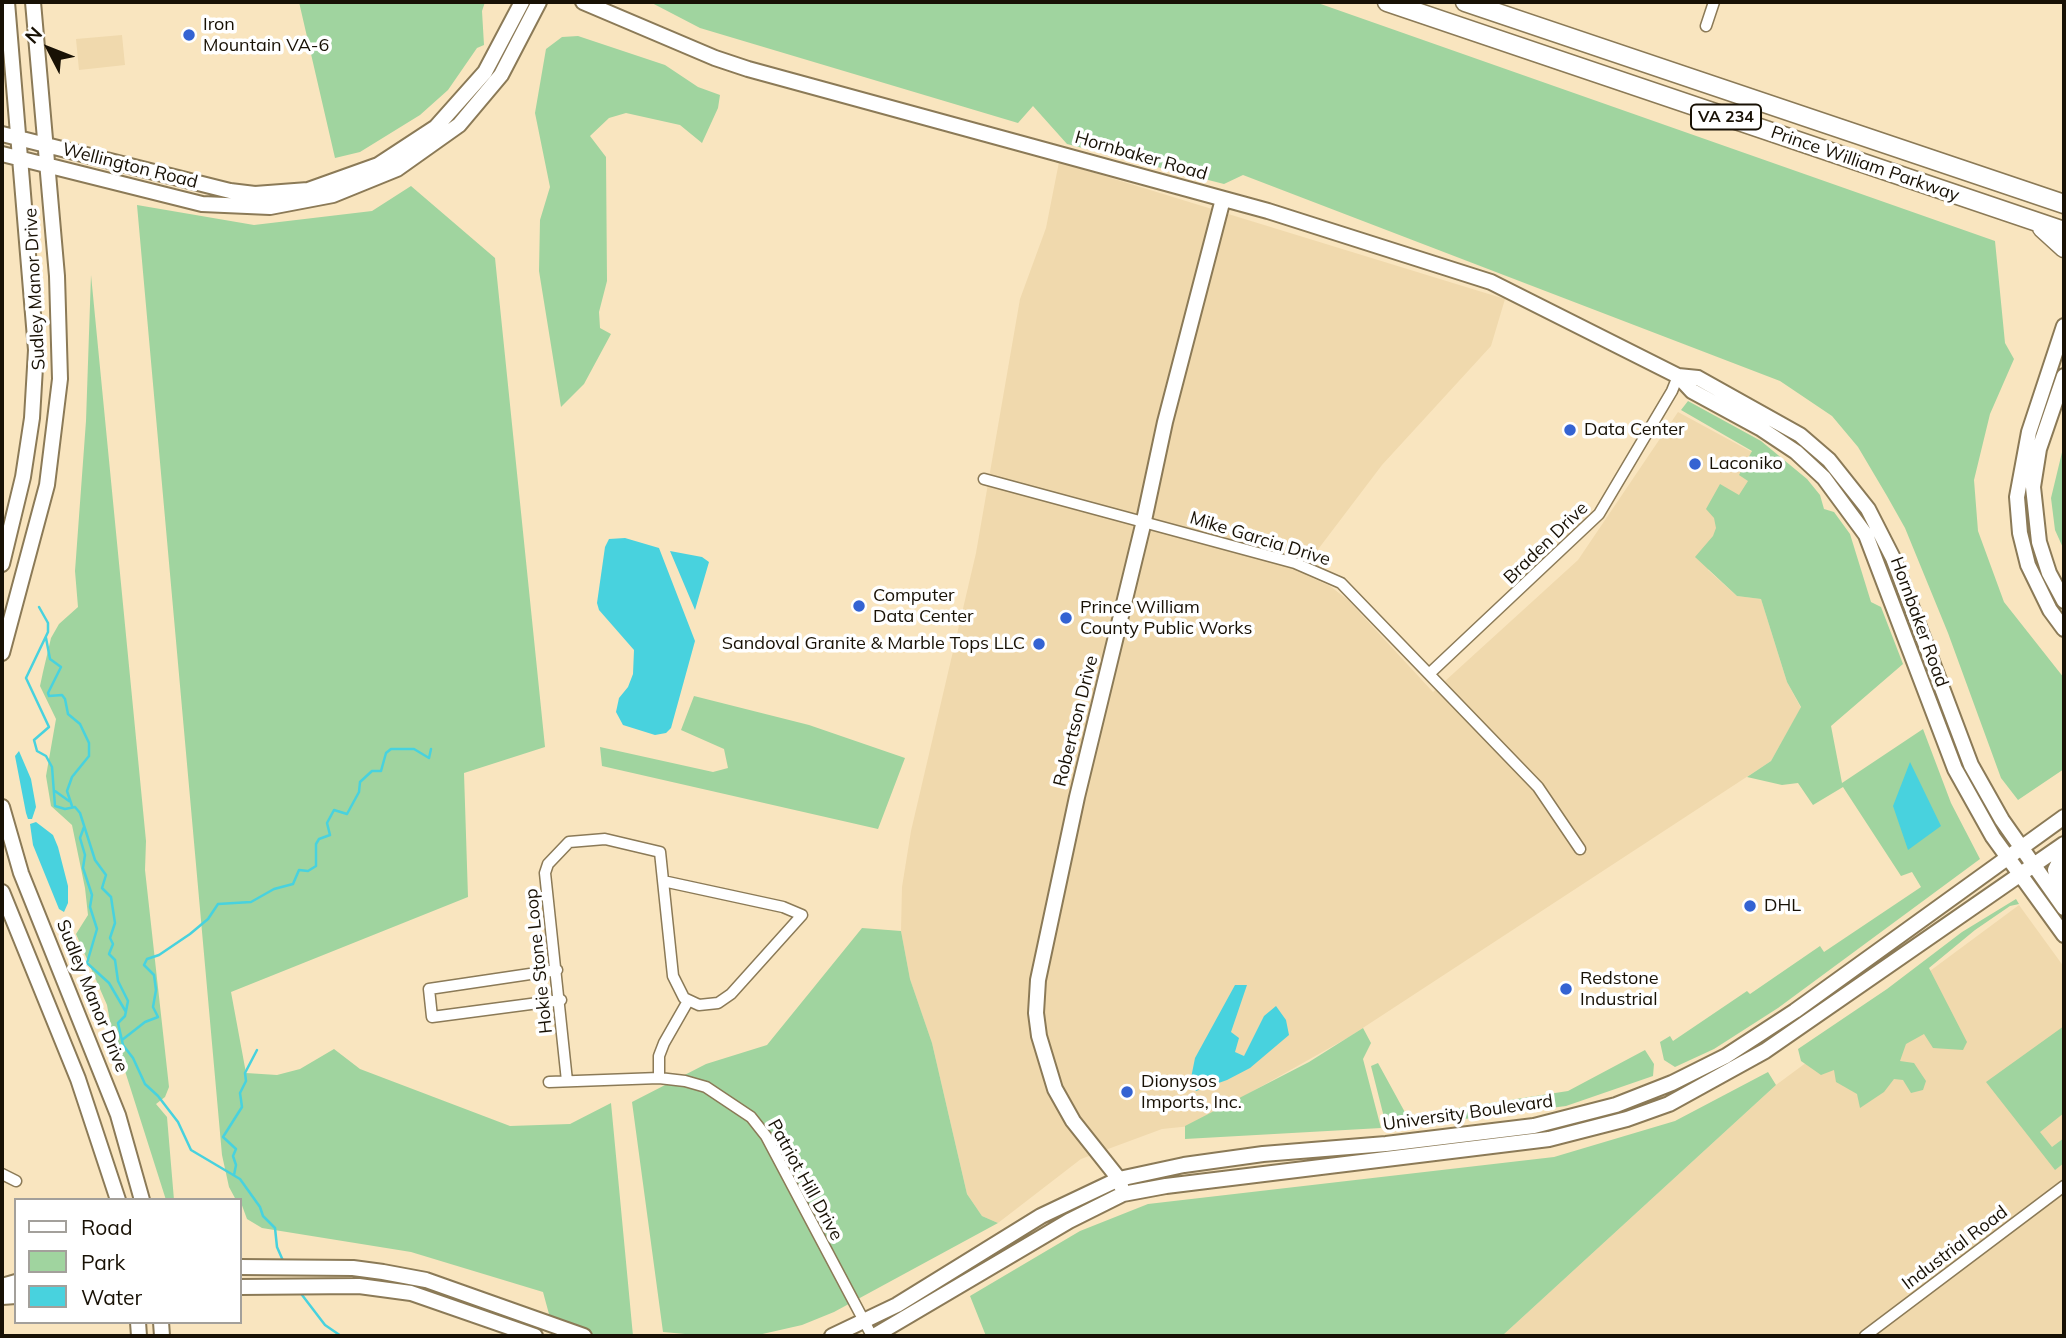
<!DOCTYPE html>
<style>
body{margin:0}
#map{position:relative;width:2066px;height:1338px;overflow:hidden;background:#f9e5bf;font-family:Mulish,sans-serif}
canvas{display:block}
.frame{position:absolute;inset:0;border:4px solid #181105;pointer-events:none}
.legend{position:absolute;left:14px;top:1198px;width:228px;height:126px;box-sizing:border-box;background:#fff;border:2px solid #a3a09b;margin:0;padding:9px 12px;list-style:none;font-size:21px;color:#181105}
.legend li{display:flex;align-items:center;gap:14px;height:35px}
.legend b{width:35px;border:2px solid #a3a09b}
.north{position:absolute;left:14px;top:14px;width:70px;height:70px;-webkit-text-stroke:5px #fff;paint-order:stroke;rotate:312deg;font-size:19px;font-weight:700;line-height:28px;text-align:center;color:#181105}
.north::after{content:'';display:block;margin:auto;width:24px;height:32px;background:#181105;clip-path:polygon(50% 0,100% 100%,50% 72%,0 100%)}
</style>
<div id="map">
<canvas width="2066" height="1338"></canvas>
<div class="frame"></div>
<ul class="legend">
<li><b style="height:9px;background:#fff"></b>Road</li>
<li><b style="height:19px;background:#a0d49f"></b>Park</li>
<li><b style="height:19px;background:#48d2de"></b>Water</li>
</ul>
<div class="north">N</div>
</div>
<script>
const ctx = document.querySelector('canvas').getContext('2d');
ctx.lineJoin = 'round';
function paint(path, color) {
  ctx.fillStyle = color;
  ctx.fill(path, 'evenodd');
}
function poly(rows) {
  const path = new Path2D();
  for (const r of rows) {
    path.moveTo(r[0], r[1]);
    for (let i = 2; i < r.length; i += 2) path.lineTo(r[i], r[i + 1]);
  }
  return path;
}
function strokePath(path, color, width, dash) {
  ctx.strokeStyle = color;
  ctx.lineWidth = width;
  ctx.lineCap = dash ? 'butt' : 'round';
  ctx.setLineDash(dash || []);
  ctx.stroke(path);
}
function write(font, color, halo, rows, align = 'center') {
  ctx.font = font + ' Mulish,sans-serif';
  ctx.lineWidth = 7;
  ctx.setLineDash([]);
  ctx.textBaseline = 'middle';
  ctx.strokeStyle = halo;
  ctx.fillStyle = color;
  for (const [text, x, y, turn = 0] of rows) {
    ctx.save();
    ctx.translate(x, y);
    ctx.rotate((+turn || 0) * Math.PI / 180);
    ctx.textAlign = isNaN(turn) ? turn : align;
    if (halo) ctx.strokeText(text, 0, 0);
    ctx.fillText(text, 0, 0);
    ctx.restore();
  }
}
const built = poly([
 [122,35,125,65,79,70,76,39],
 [1059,162,1505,299,1491,346,1382,465,1313,556,1306,575,1330,586,1348,600,1433,692,1578,560,1678,412,1772,463,1708,570,1737,596,1761,599,1787,682,1801,708,1771,761,1349,1037,1191,1126,1162,1129,1081,1159,998,1223,982,1216,967,1194,932,1043,910,979,901,931,902,887,911,831,976,553,1020,299,1046,228],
 [2019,905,2064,967,2064,1336,1502,1336,1776,1085]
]);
const green = poly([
 [299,2,485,2,482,11,484,45,477,48,448,90,420,115,360,152,335,158],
 [650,2,1315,2,1995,241,2005,343,2014,359,1990,414,1974,480,1978,531,2004,602,2064,678,2064,769,2018,800,2001,778,1948,633,1905,528,1887,496,1858,447,1832,416,1780,381,1243,175,1224,184,1067,144,1033,106,1018,123,700,28],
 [578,36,665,65,698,87,720,95,718,108,702,143,680,125,626,113,609,118,590,136,606,157,607,281,599,312,600,328,611,334,584,384,561,407,539,271,540,220,550,187,535,113,546,49,562,37],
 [411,186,495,258,545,747,464,773,468,897,231,992,246,1073,277,1075,300,1069,334,1049,360,1069,510,1126,570,1124,611,1103,633,1336,555,1336,543,1292,411,1252,262,1228,247,1219,240,1200,236,1200,229,1187,222,1155,137,205,254,225,372,211],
 [91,275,146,841,145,870,169,1087,165,1097,156,1104,167,1117,174,1200,166,1200,111,1027,107,1005,76,934,88,915,85,888,72,825,51,806,46,776,56,719,40,686,43,672,51,638,59,624,78,607,75,571,86,421],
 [1688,401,1761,441,1807,479,1820,495,1824,509,1834,512,1850,534,1871,602,1881,607,1903,664,1831,726,1842,783,1923,729,1951,803,1980,859,1778,1008,1714,1049,1675,1067,1664,1060,1660,1042,1670,1036,1673,1041,1747,991,1750,994,1820,946,1824,952,1921,887,1912,872,1901,876,1843,787,1813,805,1798,783,1782,785,1747,777,1771,761,1801,707,1787,682,1761,599,1737,596,1695,557,1713,536,1716,528,1714,518,1706,509,1720,484,1739,495,1748,481,1739,475,1752,451,1681,410],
 [2064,444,2064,550,2055,530,2051,498],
 [1808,455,1826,468,1859,503,1893,568,1932,682,1883,562],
 [694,696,809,725,905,758,878,829,602,766,600,747,713,772,728,768,724,749,681,730],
 [2016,899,2019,904,2010,906,1975,930,1929,968,1967,1042,1963,1050,1933,1048,1924,1034,1906,1044,1900,1061,1914,1063,1926,1081,1923,1090,1911,1093,1903,1080,1894,1079,1884,1092,1860,1108,1857,1094,1836,1082,1834,1070,1821,1075,1801,1061,1798,1049,1887,989,1962,932],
 [862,928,901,931,910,979,932,1043,967,1194,982,1216,998,1223,834,1312,802,1325,758,1335,707,1336,663,1332,632,1102,706,1064,767,1045],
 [2064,1026,2064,1113,2040,1132,2052,1147,2064,1138,2064,1163,2055,1170,1986,1082],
 [1363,1028,1371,1043,1363,1059,1381,1128,1185,1139,1185,1126,1309,1062],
 [1645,1050,1654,1064,1653,1076,1566,1106,1387,1129,1371,1066,1378,1063,1407,1116,1568,1091],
 [1768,1072,1776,1085,1502,1336,986,1336,970,1296,1080,1231,1148,1204,1554,1157,1675,1121]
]);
const water = poly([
 [625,538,659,548,695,641,671,728,666,733,655,735,623,725,616,712,619,698,628,687,633,674,634,650,599,610,597,603,605,547,609,539],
 [670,551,702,557,709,562,695,610],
 [19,751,31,779,36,807,32,819,28,819,26,813,15,756],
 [1910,762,1941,826,1908,850,1893,806],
 [36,822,53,835,58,847,68,886,68,903,64,912,59,909,33,845,30,824],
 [1235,985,1247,985,1231,1032,1239,1038,1235,1052,1244,1056,1264,1016,1276,1006,1286,1020,1289,1035,1250,1068,1227,1080,1196,1091,1190,1083,1195,1058]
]);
const stream = poly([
 [39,607,48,623,48,632,26,678,49,727,34,740,37,751,46,756,52,767,55,806,65,809,75,807,80,813,95,860,106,875,102,888,111,897,115,923,110,938,113,944,109,954,115,960,118,981,128,1001,125,1016,118,1023,123,1045,133,1058,145,1084,158,1096,178,1122,191,1150,240,1179,260,1207,263,1216,275,1228,277,1247,284,1263],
 [46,638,50,659,61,667,48,693,49,696,62,695,65,699,68,714,80,724,89,743,89,756,72,777,67,791,72,806],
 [55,791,69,801],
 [84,827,80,838,85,855,83,868,92,895,90,907,97,929,87,963,109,983,126,1012],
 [122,1040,145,1022,158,1017,153,1007,156,990,154,975,144,965,147,959,159,955,190,934,208,919,218,904,251,902,274,889,293,884,299,870,308,871,316,866,316,844,319,839,330,835,327,823,334,810,347,814,359,792,360,782,372,771,381,771,386,753,391,749,414,749,429,758,431,749],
 [234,1175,236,1165,233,1156,236,1149,223,1137,242,1107,240,1093,246,1081,245,1073,257,1050],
 [299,1291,325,1325,341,1336]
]);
const street = poly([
 [1706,26,1714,2],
 [984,479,1295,563,1341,583,1538,787,1580,849],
 [1429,674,1599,514,1672,391,1678,376],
 [557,970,429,989,432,1017,561,1000],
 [659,1078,659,1056,664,1043,688,1001],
 [567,1081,545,873,548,864,569,842,605,839,660,852,673,976,684,998,699,1005,718,1003,731,994,802,915,783,907,663,881],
 [549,1082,659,1078,685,1081,706,1087,751,1117,766,1136,872,1336],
 [2,1174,16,1181],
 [1865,1336,2064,1186]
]);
const secondary = poly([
 [583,2,715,58,748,69,1268,211,1491,282,1678,376,1692,391,1760,428,1796,452,1824,478,1866,535,1955,769,1993,837,2064,935],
 [2,134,230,191,255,194,308,190,378,165,436,127,485,72,522,2],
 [2,154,202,204,270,207,333,195,397,169,459,125,501,75,539,2],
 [2064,326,2029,432,2017,497,2020,533,2028,565,2050,610,2064,629],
 [1678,376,1698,378,1800,435,1829,460,1868,509,1893,558,1971,765,2002,820,2064,908],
 [2064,376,2039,449,2033,487,2039,542,2049,573,2064,601],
 [2,564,23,477,32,418,36,350,7,2],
 [2,653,47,485,60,379,57,276,33,2],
 [2,807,21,873,118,1115,142,1200],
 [2,892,78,1079,118,1200],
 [2061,896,2055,870,2064,851],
 [1121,1186,1119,1179,1073,1121,1055,1089,1039,1036,1036,1013,1038,980,1077,797,1143,525,1165,422,1223,199],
 [240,1267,353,1268,383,1272,426,1280,584,1336],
 [2,1286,16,1282],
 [240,1287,359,1286,411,1293,535,1336],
 [2,1297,16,1296],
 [138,1322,139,1336],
 [161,1322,162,1336],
 [832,1336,897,1305,1041,1216,1119,1179,1184,1165,1263,1154,1386,1144,1534,1126,1616,1105,1672,1083,1726,1056,1795,1011,2064,817],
 [874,1336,1069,1221,1123,1194,1166,1186,1549,1139,1627,1119,1669,1104,1765,1051,2064,844]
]);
const highway = poly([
 [1387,2,2064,231],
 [1465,2,2064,204],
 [2042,228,2064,248]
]);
const markers = [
 [189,35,7,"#3463d2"],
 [1570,430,7,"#3463d2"],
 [1695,464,7,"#3463d2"],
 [859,606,7,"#3463d2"],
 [1066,618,7,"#3463d2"],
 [1039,644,7,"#3463d2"],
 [1750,906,7,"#3463d2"],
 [1566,989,7,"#3463d2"],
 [1127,1092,7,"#3463d2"]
];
const shields = [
 [1726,117,70]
];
const shieldNames = [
 ["VA 234",1726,117]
];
const poiNames = [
 ["Iron",203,25],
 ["Mountain VA-6",203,46],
 ["Data Center",1584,430],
 ["Laconiko",1709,464],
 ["Computer",873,596],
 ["Data Center",873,617],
 ["Prince William",1080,608],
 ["County Public Works",1080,629],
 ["Sandoval Granite & Marble Tops LLC",1025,644,"right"],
 ["DHL",1764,906],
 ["Redstone",1580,979],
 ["Industrial",1580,1000],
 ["Dionysos",1141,1082],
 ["Imports, Inc.",1141,1103]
];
const streetNames = [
 ["Hornbaker Road",1141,156,16],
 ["Prince William Parkway",1865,164,19],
 ["Wellington Road",130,166,14],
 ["Sudley Manor Drive",35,289,-93],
 ["Mike Garcia Drive",1260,539,17],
 ["Braden Drive",1546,543,-44],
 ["Hornbaker Road",1919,622,70],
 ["Robertson Drive",1076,721,-76],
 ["Hokie Stone Loop",539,961,-96],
 ["Sudley Manor Drive",92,996,68],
 ["University Boulevard",1468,1113,-8],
 ["Patriot Hill Drive",805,1180,61],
 ["Industrial Road",1955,1248,-37]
];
paint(built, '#f0d9ad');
paint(green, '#a0d49f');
paint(water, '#48d2de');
strokePath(stream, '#48d2de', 2.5);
strokePath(street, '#8b7a57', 13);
strokePath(secondary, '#8b7a57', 18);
strokePath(highway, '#8b7a57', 21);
strokePath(street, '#fff', 10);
strokePath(secondary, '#fff', 14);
strokePath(highway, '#fff', 18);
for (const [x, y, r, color] of markers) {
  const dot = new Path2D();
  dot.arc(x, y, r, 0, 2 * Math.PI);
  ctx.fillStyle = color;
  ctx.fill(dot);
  strokePath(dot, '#fff', 2.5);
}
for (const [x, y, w] of shields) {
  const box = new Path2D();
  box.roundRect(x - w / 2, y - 12.5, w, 25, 5);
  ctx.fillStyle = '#fff';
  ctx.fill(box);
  strokePath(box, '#181105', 2);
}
write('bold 16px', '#181105', null, shieldNames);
write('18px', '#181105', '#fff', poiNames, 'left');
write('18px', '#181105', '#fff', streetNames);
</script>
